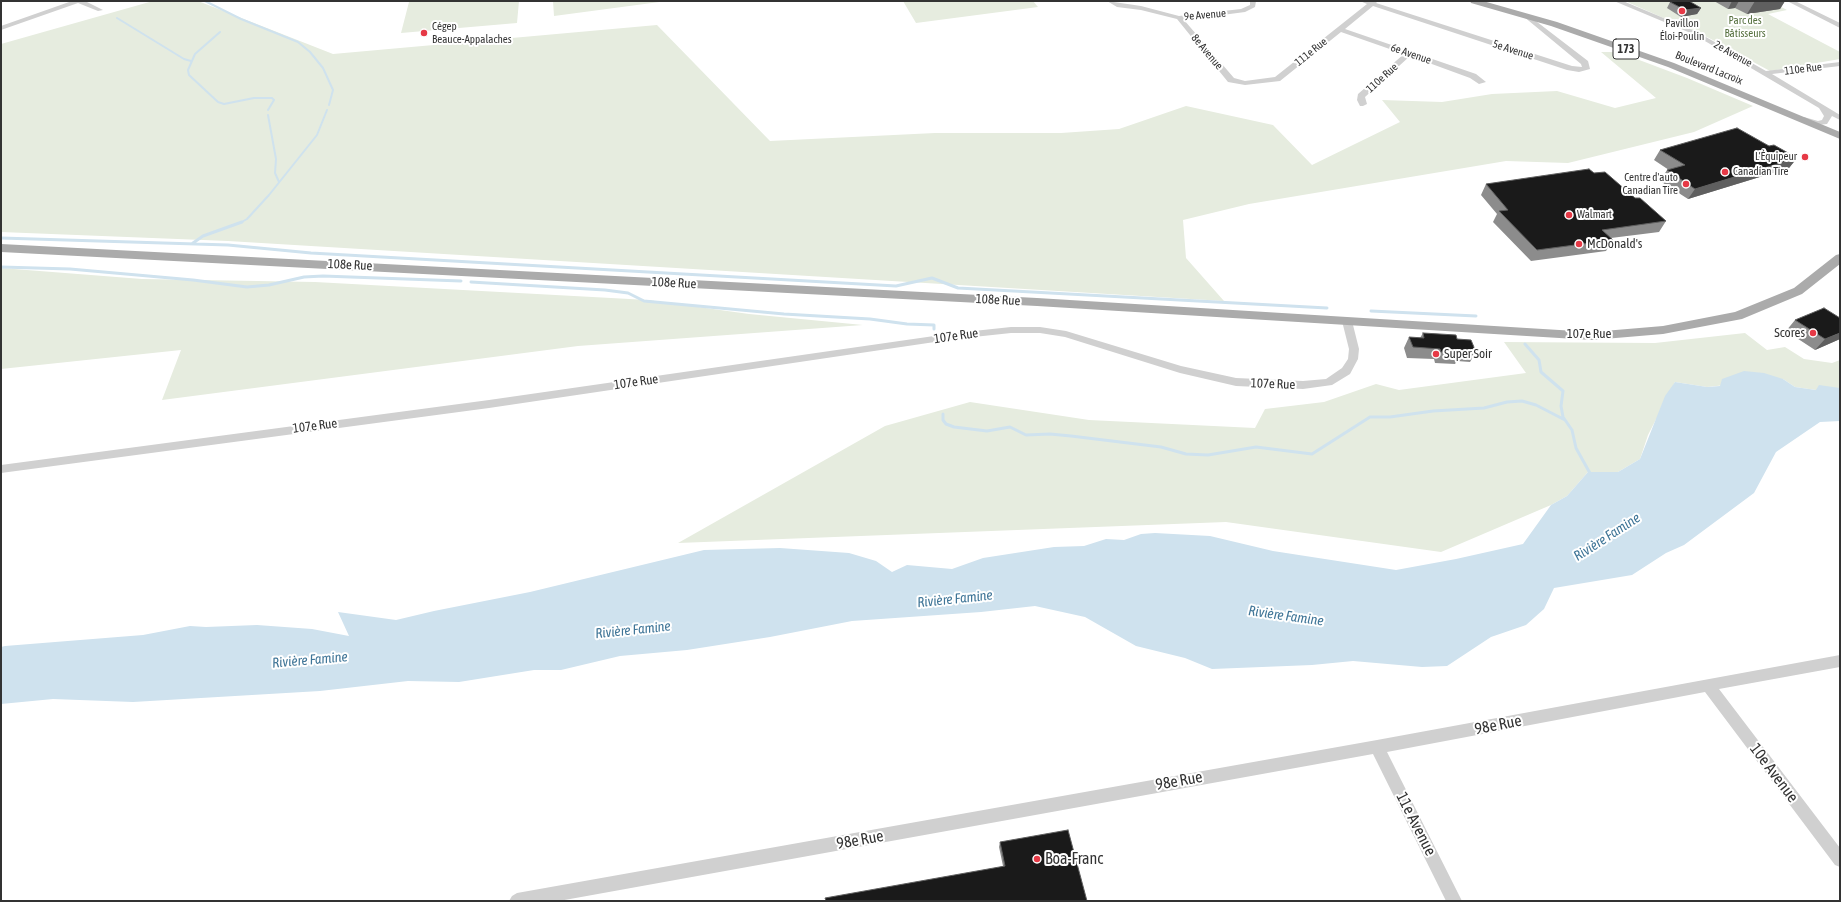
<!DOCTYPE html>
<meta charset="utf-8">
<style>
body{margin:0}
#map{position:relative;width:1841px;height:902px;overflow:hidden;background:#fff;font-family:"Asap Condensed",sans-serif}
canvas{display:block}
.frame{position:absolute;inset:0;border:2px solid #333;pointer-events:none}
</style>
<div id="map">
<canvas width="1841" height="902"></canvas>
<div class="frame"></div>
</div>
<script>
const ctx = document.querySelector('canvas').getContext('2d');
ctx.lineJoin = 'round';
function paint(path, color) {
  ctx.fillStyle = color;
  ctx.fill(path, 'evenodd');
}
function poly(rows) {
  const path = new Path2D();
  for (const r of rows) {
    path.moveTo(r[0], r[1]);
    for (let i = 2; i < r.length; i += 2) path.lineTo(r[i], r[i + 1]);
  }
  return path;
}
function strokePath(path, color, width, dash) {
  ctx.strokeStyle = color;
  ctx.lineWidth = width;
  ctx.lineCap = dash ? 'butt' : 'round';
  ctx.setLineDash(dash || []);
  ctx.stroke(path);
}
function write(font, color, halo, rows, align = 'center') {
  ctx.font = font + ' "Asap Condensed",sans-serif';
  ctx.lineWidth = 4;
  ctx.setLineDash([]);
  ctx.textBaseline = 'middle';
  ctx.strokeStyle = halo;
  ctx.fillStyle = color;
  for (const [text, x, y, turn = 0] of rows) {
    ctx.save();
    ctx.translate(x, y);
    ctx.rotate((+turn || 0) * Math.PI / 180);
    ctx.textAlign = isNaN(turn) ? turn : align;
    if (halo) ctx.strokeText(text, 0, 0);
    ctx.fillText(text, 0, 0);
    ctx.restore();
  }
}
const green = poly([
 [153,1,198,1,333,54,657,25,770,141,935,133,1061,133,1119,129,1186,106,1273,125,1312,165,1400,122,1382,100,1442,102,1492,94,1557,91,1615,108,1656,98,1601,52,1618,52,1687,78,1753,106,1694,132,1568,163,1506,161,1249,204,1183,220,1186,258,1224,301,228,241,1,232,1,44],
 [519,1,517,23,401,33,409,2],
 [553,1,667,1,554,16],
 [903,1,1033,1,1038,7,916,23],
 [1625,1,1770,1,1787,10,1768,14,1840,52,1840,59,1770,71,1709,38],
 [1,268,142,279,315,282,648,300,749,314,863,325,578,346,162,400,181,350,1,369],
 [1745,333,1767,350,1785,347,1804,359,1832,363,1840,360,1840,389,1816,390,1795,387,1783,379,1707,387,1675,382,1648,435,1640,459,1618,472,1588,472,1567,496,1551,505,1441,552,1226,522,678,543,885,426,970,402,1089,420,1255,428,1265,409,1324,402,1376,384,1399,390,1526,373,1504,342,1655,343]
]);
const water = poly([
 [1744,371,1764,373,1783,379,1795,387,1816,390,1819,385,1840,388,1840,421,1820,422,1776,452,1754,493,1684,545,1666,553,1632,575,1554,588,1544,609,1526,625,1491,637,1447,666,1422,667,1353,661,1312,665,1212,669,1185,658,1136,646,1085,617,1035,606,981,612,852,621,770,637,687,650,620,656,561,670,534,670,459,682,408,681,320,691,133,702,53,699,1,704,1,647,5,646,143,635,190,626,206,627,257,625,312,629,349,636,338,612,396,620,434,611,530,592,704,550,780,548,849,553,876,561,892,572,907,565,952,569,983,558,1054,547,1084,546,1106,539,1124,540,1141,534,1155,533,1210,536,1273,551,1396,570,1456,559,1523,544,1551,505,1567,496,1588,472,1618,472,1640,459,1665,396,1675,382,1707,387,1720,386,1722,379]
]);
const streamFar1 = poly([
 [205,1,241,19,298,42,310,52,323,68,333,90,329,105],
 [117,18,184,59,191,61],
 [220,32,195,54,188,70,189,75,218,102,224,104,254,98,272,98,274,100,268,110],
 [268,115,276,159,275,173,279,182],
 [240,223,247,219,269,195,317,135,327,110]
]);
const stream = poly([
 [1,238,228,245,311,253,896,286,932,278,958,288,1327,308],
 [193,243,203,236,242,222],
 [1,267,70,269,193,280,247,287,269,285,304,277,323,276,461,281],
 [471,282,605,290,628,293,644,301,784,314,870,319,907,324,934,325,934,329],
 [1371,311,1476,316],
 [1525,344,1539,360,1541,372,1563,391,1561,406,1563,417,1572,430,1576,448,1591,475],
 [943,414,943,420,946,424,954,427,987,431,1010,427,1026,435,1050,434,1071,436,1161,447,1186,454,1208,455,1256,447,1312,454,1370,417,1390,417,1433,411,1484,408,1507,402,1522,401,1536,405,1565,420]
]);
const minor = poly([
 [72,1,85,1,103,10,98,11,78,3,1,30,1,26,72,1],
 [1107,1,1141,6,1179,16,1241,9,1250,5,1250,1,1256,1,1255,7,1245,12,1184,20,1234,78,1245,81,1275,77,1367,4,1360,1,1378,1,1376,3,1572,66,1582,67,1581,64,1523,16,1528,15,1588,61,1590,69,1579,72,1567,70,1373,6,1345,29,1476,74,1486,82,1479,84,1470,78,1410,56,1365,97,1367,104,1363,106,1360,106,1357,100,1358,94,1404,54,1341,32,1280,81,1245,85,1228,82,1177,19,1141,10,1117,7,1107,1],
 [1614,1,1623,1,1697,32,1766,71,1840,62,1840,66,1772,74,1840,115,1840,120,1832,116,1827,124,1818,125,1801,121,1800,119,1804,117,1818,121,1822,120,1824,116,1819,108,1693,34,1614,1],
 [1787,1,1795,1,1840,23,1840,28,1787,1],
 [1347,318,1352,321,1359,349,1358,359,1350,374,1332,385,1303,389,1236,386,1180,373,1065,337,1040,333,1011,333,955,339,489,408,1,473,1,465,489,400,955,333,1011,327,1040,327,1066,331,1181,366,1236,378,1303,381,1326,379,1342,368,1348,359,1349,349,1342,321,1347,318],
 [1840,655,1840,667,1719,689,1840,848,1840,867,1835,865,1705,692,1387,752,1462,901,1446,901,1373,754,559,901,509,901,512,896,517,893,1377,740,1840,655]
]);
const major = poly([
 [1470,1,1483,1,1557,22,1674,63,1840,132,1840,139,1668,67,1551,26,1471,3,1470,1],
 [1,244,1037,298,1592,332,1663,326,1735,312,1794,288,1836,255,1840,254,1840,264,1802,294,1742,319,1663,334,1592,340,1037,306,1,252,1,244]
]);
const wall = poly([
 [1714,1,1785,1,1780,9,1747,14,1735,8,1728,9],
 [1670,2,1701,8,1697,14,1681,17,1667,8],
 [1769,146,1797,158,1789,168,1688,199,1660,181,1667,170,1669,170,1654,160,1660,150],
 [1594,173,1635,198,1666,221,1659,232,1611,238,1613,240,1606,251,1531,261,1493,222,1497,214,1481,195,1486,184],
 [1795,320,1840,339,1815,350,1786,331],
 [1423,333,1457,339,1476,352,1470,362,1457,361,1455,364,1435,363,1434,359,1407,358,1404,348,1409,337,1420,338],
 [1000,842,1087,901,1003,866,999,847]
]);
const shadedWall = poly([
 [1732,1,1739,1,1735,8,1728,9],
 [1755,1,1785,1,1780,9,1747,14],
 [1701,8,1697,14,1681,17,1685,10],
 [1797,158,1789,168,1688,199,1695,189],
 [1840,333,1840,339,1815,350,1825,339]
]);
const building = poly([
 [1676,1,1689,1,1701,8,1685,10,1670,2,1676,1],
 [1737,128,1769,146,1774,145,1797,158,1695,189,1667,170,1685,165,1660,150,1737,128],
 [1589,169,1594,173,1605,172,1635,198,1640,198,1666,221,1602,230,1613,240,1537,250,1499,211,1508,210,1486,184,1589,169],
 [1824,308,1840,318,1840,333,1825,339,1795,320,1824,308],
 [1423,333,1456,335,1457,339,1471,340,1476,352,1460,351,1461,354,1441,352,1440,349,1413,347,1409,337,1424,338,1423,333],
 [1068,830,1087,901,826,901,825,898,1005,866,1000,842,1068,830]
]);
const markers = [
 [1682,11,4,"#e63946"],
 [424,33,4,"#e63946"],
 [1805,157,4,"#e63946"],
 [1725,172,4,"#e63946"],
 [1686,184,4,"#e63946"],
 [1569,215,4,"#e63946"],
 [1579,244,4,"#e63946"],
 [1813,333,4,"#e63946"],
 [1436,354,4,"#e63946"],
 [1037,859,4,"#e63946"]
];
const farStreetnames = [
 ["9e Avenue",1205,15,-5],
 ["5e Avenue",1513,50,18],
 ["8e Avenue",1207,52,50],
 ["111e Rue",1311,52,-39],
 ["6e Avenue",1411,54,19],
 ["2e Avenue",1733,54,29],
 ["Boulevard Lacroix",1709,68,22],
 ["110e Rue",1803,69,-7],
 ["110e Rue",1382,78,-42]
];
const farParknames = [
 ["Parc des",1745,21],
 ["Bâtisseurs",1745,34]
];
const farPoinames = [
 ["Pavillon",1682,24,"center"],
 ["Éloi-Poulin",1682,37,"center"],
 ["Cégep",432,27],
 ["Beauce-Appalaches",432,40],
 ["L'Équipeur",1797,157,"right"],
 ["Canadian Tire",1733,172],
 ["Centre d'auto",1678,178,"right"],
 ["Canadian Tire",1678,191,"right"],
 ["Walmart",1577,215]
];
const shields = [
 [1626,49,26]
];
const shieldNames = [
 ["173",1626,49]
];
const poiNames = [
 ["McDonald's",1587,244],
 ["Scores",1805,333,"right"],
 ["Super Soir",1444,354]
];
const streetNames = [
 ["108e Rue",350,265,3],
 ["108e Rue",674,283,3],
 ["108e Rue",998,300,3],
 ["107e Rue",1589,334],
 ["107e Rue",956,336,-8],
 ["107e Rue",636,382,-8],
 ["107e Rue",1273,384,2],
 ["107e Rue",315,426,-7]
];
const waterNames = [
 ["Rivière Famine",1607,537,-33],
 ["Rivière Famine",955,599,-6],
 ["Rivière Famine",1286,616,8],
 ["Rivière Famine",633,630,-6],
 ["Rivière Famine",310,660,-5]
];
const nearStreetnames = [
 ["98e Rue",1498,725,-11],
 ["10e Avenue",1774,773,53],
 ["98e Rue",1179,781,-10],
 ["11e Avenue",1416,824,63],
 ["98e Rue",860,840,-10]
];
const nearPoinames = [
 ["Boa-Franc",1045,859]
];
paint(green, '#e6ecdf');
paint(water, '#cfe2ee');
strokePath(streamFar1, '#cfe2ee', 2);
strokePath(stream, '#cfe2ee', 3);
paint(minor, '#d0d0d0');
paint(major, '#ababab');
paint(wall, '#8c8c8c');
paint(shadedWall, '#5f5f5f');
paint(building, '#1a1a1a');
strokePath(building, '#5f5f5f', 1);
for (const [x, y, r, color] of markers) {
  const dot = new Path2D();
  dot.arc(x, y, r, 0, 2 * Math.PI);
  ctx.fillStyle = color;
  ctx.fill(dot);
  strokePath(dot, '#fff', 1.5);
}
write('11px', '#333', '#fff', farStreetnames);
write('11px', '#56703f', '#fff', farParknames);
write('11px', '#333', '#fff', farPoinames, 'left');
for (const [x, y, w] of shields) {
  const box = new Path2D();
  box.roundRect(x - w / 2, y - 10, w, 20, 3);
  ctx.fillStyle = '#fff';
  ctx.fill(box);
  strokePath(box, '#333', 1);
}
write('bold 12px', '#333', null, shieldNames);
write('13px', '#333', '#fff', poiNames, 'left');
write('13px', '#333', '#fff', streetNames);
write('italic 14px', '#3f7597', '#fff', waterNames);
write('16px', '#333', '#fff', nearStreetnames);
write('16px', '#333', '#fff', nearPoinames, 'left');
</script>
